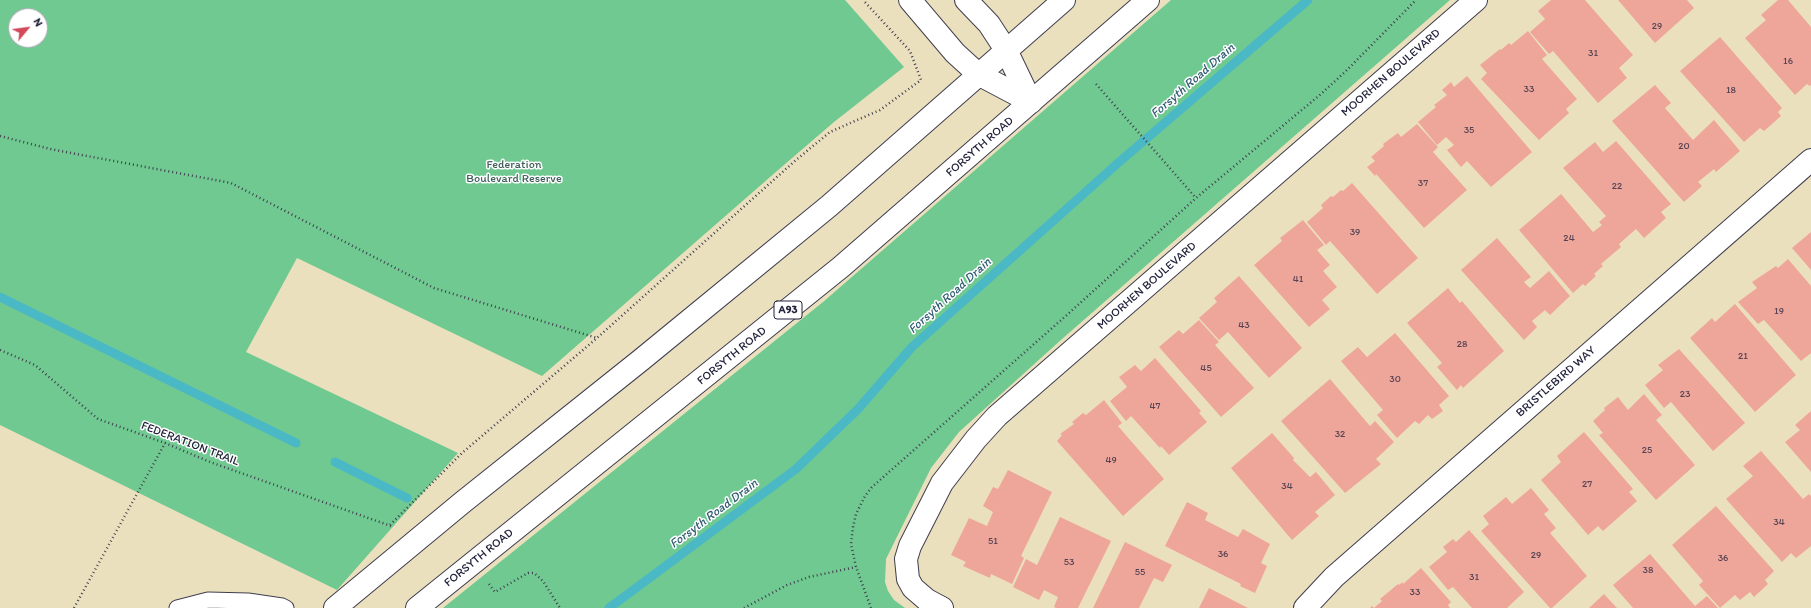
<!DOCTYPE html>
<style>
body{margin:0}
#map{position:relative;width:1811px;height:608px;overflow:hidden;background:#eae0be;font-family:Itim,sans-serif}
canvas{display:block}
.north{position:absolute;left:8px;top:8px;width:40px;height:40px;box-sizing:border-box;background:#fff;border:1px solid #a7a7b1;border-radius:50%;rotate:61deg;font-size:11px;font-weight:700;line-height:16px;text-align:center;color:#22223b}
.north::after{content:'';display:block;margin:auto;width:14px;height:18px;background:#d1495b;clip-path:polygon(50% 0,100% 100%,50% 72%,0 100%)}
</style>
<div id="map">
<canvas width="1811" height="608"></canvas>
<div class="north">N</div>
</div>
<script>
const ctx = document.querySelector('canvas').getContext('2d');
ctx.lineJoin = 'round';
function paint(path, color) {
  ctx.fillStyle = color;
  ctx.fill(path, 'evenodd');
}
function poly(rows) {
  const path = new Path2D();
  for (const r of rows) {
    path.moveTo(r[0], r[1]);
    for (let i = 2; i < r.length; i += 2) path.lineTo(r[i], r[i + 1]);
  }
  return path;
}
function strokePath(path, color, width, dash) {
  ctx.strokeStyle = color;
  ctx.lineWidth = width;
  ctx.lineCap = dash ? 'butt' : 'round';
  ctx.setLineDash(dash || []);
  ctx.stroke(path);
}
function write(font, color, halo, rows, align = 'center') {
  ctx.font = font + ' Itim,sans-serif';
  ctx.lineWidth = 3;
  ctx.setLineDash([]);
  ctx.textBaseline = 'middle';
  ctx.strokeStyle = halo;
  ctx.fillStyle = color;
  for (const [text, x, y, turn = 0] of rows) {
    ctx.save();
    ctx.translate(x, y);
    ctx.rotate((+turn || 0) * Math.PI / 180);
    ctx.textAlign = isNaN(turn) ? turn : align;
    if (halo) ctx.strokeText(text, 0, 0);
    ctx.fillText(text, 0, 0);
    ctx.restore();
  }
}
const green = poly([
 [0,0,845,0,904,67,834,122,777,171,542,376,297,258,246,352,458,453,337,590,0,425],
 [16,16,40,16,40,40,16,40],
 [1171,0,1450,0,1062,339,959,432,931,468,886,559,885,582,888,591,894,600,905,608,443,608,823,302]
]);
const stream = poly([
 [0,297,296,443],
 [335,462,407,498],
 [609,608,796,469,858,409,912,347,1118,163,1308,0]
]);
const building = poly([
 [1551,0,1585,0,1633,55,1619,68,1627,78,1598,103,1553,51,1549,54,1530,32,1545,19,1538,11],
 [1618,0,1687,0,1694,8,1655,43],
 [1778,0,1788,0,1811,27,1811,85,1810,86,1807,84,1795,95,1745,38,1766,20,1761,15],
 [1528,31,1547,55,1542,59,1577,99,1566,109,1569,113,1539,140,1481,79,1487,73,1480,65,1500,49,1501,50,1509,43,1511,45],
 [1720,37,1782,108,1778,112,1781,116,1764,131,1760,128,1744,142,1680,71],
 [1467,76,1532,152,1491,187,1467,161,1461,167,1447,150,1454,145,1446,137,1437,145,1418,122,1436,107,1434,105,1447,95,1442,90,1451,82,1454,87],
 [1655,85,1671,103,1665,108,1693,140,1714,120,1740,151,1716,172,1714,169,1698,182,1702,186,1684,202,1612,121],
 [1417,124,1438,147,1433,152,1467,190,1424,228,1376,174,1375,176,1367,167,1375,161,1371,157,1384,146,1383,144,1398,133,1401,137],
 [1616,141,1671,204,1661,212,1666,218,1644,238,1636,229,1619,244,1621,247,1601,264,1603,266,1594,274,1596,276,1585,286,1583,284,1573,293,1519,230,1561,194,1593,232,1602,225,1599,222,1606,216,1563,168,1595,142,1603,152],
 [1352,183,1418,258,1377,294,1330,241,1326,245,1307,222,1323,208,1321,205,1331,196,1333,197,1341,190,1343,191],
 [1303,220,1324,245,1317,250,1330,265,1323,271,1337,287,1322,300,1330,309,1309,327,1254,265,1282,241,1280,238],
 [1811,232,1811,270,1792,248],
 [1497,238,1531,277,1524,282,1530,288,1549,271,1570,296,1550,315,1545,310,1532,321,1537,327,1524,340,1461,270],
 [1788,259,1811,286,1811,353,1801,361,1764,320,1758,324,1738,302,1757,288,1752,282,1776,266,1778,268],
 [1239,276,1302,348,1269,378,1228,332,1219,340,1199,318,1217,302,1214,298],
 [1448,288,1460,303,1462,301,1504,351,1463,388,1461,385,1457,390,1437,367,1442,363,1407,323],
 [1735,304,1796,375,1755,412,1690,338,1712,318,1715,322],
 [1199,320,1219,342,1215,345,1254,388,1221,417,1159,347,1179,330,1183,334],
 [1395,333,1449,396,1439,405,1443,411,1432,419,1428,415,1419,424,1415,421,1397,438,1377,415,1383,410,1341,361,1358,347,1367,357],
 [1679,349,1745,423,1713,451,1671,402,1664,408,1645,385,1663,370,1658,365],
 [1155,358,1201,411,1199,413,1207,422,1169,455,1161,446,1160,448,1131,416,1126,421,1110,401,1127,387,1119,377,1135,365,1141,371],
 [1330,379,1370,426,1375,421,1394,442,1376,459,1381,464,1345,493,1281,421],
 [1644,394,1662,415,1656,420,1695,465,1656,500,1599,435,1603,433,1593,421,1605,410,1604,408,1618,397,1628,410],
 [1104,400,1122,423,1118,426,1164,479,1123,516,1057,441,1062,435,1060,434,1074,424,1072,422,1083,413,1086,415],
 [1811,411,1811,472,1785,442,1800,430,1795,425],
 [1584,432,1633,489,1629,492,1637,501,1603,531,1598,526,1588,535,1541,480,1561,462,1557,456],
 [1272,433,1294,458,1293,460,1310,477,1316,472,1335,495,1315,512,1319,516,1292,540,1231,468],
 [1761,451,1803,499,1809,494,1811,496,1811,546,1796,558,1791,553,1782,562,1726,499,1753,476,1743,466],
 [1008,470,1052,492,1021,556,1024,558,1012,584,991,574,990,578,963,566,966,562,951,555,969,518,987,526,993,512,983,506,993,487,998,489],
 [1531,488,1549,510,1544,514,1556,528,1550,533,1587,576,1552,608,1550,608,1481,531,1489,524,1483,516,1506,497,1512,504],
 [1187,502,1208,513,1205,520,1238,537,1243,529,1270,544,1261,563,1267,566,1255,593,1240,586,1241,584,1165,546],
 [1716,506,1774,571,1765,580,1768,584,1754,597,1750,592,1740,600,1735,595,1720,608,1699,585,1703,581,1672,545],
 [1060,517,1111,541,1078,608,1056,608,1054,607,1058,597,1044,590,1039,600,1013,587,1026,559,1037,565],
 [1469,530,1524,592,1507,608,1472,608,1453,587,1448,590,1429,567,1447,552,1443,547,1453,539,1456,542],
 [1125,542,1172,565,1163,582,1154,578,1139,608,1093,608],
 [1650,554,1695,606,1707,596,1718,608,1633,608,1613,585],
 [1421,568,1451,602,1448,605,1450,608,1370,608,1372,606,1374,608,1382,601,1380,599,1398,584,1399,585,1403,582,1403,584],
 [1209,588,1248,608,1199,608],
 [1604,594,1617,608,1589,608]
]);
const path = poly([
 [1096,84,1196,198],
 [0,136,50,149,231,183,434,288,597,338],
 [0,350,35,365,98,419,165,443,210,462,391,526],
 [390,525,462,453,597,338,796,160,830,132,880,110,921,80,910,51,863,0],
 [489,584,495,592,528,573,534,573,543,581,560,608],
 [74,608,165,443],
 [744,608,787,585,809,577,856,567],
 [871,608,856,567,851,544,853,527,856,514,865,496,872,487,1068,314,1196,198,1321,94,1346,71,1416,0]
]);
const service = poly([
 [177,608,208,600,248,601,282,606,286,608]
]);
const minor = poly([
 [910,0,955,53,978,74,1031,102],
 [966,0,989,24,1006,50,1031,102],
 [942,608,927,600,913,588,908,579,906,559,910,546,942,483,976,439,997,416,1476,0],
 [1305,608,1334,577,1811,160]
]);
const trunk = poly([
 [335,608,463,502,641,360,829,206,1064,0],
 [417,608,841,267,1148,0]
]);
const numberNames = [
 ["29",1657,26],
 ["31",1593,53],
 ["16",1788,61],
 ["33",1529,89],
 ["18",1731,90],
 ["35",1469,130],
 ["20",1684,146],
 ["37",1423,183],
 ["22",1617,186],
 ["39",1355,232],
 ["24",1569,238],
 ["41",1298,279],
 ["19",1779,311],
 ["43",1244,325],
 ["28",1462,344],
 ["21",1743,356],
 ["45",1206,368],
 ["30",1395,379],
 ["23",1685,394],
 ["47",1155,406],
 ["32",1340,434],
 ["25",1647,450],
 ["49",1111,460],
 ["27",1587,484],
 ["34",1287,486],
 ["34",1779,522],
 ["51",993,541],
 ["36",1223,554],
 ["29",1536,555],
 ["36",1723,558],
 ["53",1069,562],
 ["38",1648,570],
 ["55",1140,572],
 ["31",1474,577],
 ["33",1415,592]
];
const shields = [
 [788,310,28]
];
const shieldNames = [
 ["A93",788,310]
];
const streetNames = [
 ["MOORHEN BOULEVARD",1391,73,-41],
 ["FORSYTH ROAD",980,147,-41],
 ["MOORHEN BOULEVARD",1147,286,-41],
 ["FORSYTH ROAD",732,356,-39],
 ["BRISTLEBIRD WAY",1556,382,-41],
 ["FEDERATION TRAIL",190,444,21],
 ["FORSYTH ROAD",479,558,-39]
];
const parkNames = [
 ["Federation",514,165],
 ["Boulevard Reserve",514,179]
];
const waterNames = [
 ["Forsyth Road Drain",1193,81,-41],
 ["Forsyth Road Drain",950,296,-42],
 ["Forsyth Road Drain",714,514,-37]
];
paint(green, '#70c990');
strokePath(stream, '#4bb8c6', 9);
paint(building, '#efa69a');
strokePath(service, '#403e4f', 17);
strokePath(minor, '#403e4f', 24);
strokePath(trunk, '#403e4f', 24);
strokePath(path, '#403e4f', 2.5, [1, 3]);
strokePath(service, '#fff', 15);
strokePath(minor, '#fff', 22);
strokePath(trunk, '#fff', 22);
write('10px', '#554353', null, numberNames);
for (const [x, y, w] of shields) {
  const box = new Path2D();
  box.roundRect(x - w / 2, y - 9, w, 18, 3);
  ctx.fillStyle = '#fff';
  ctx.fill(box);
  strokePath(box, '#22223b', 1);
}
write('bold 11px', '#22223b', null, shieldNames);
write('12px', '#22223b', '#fff', streetNames);
write('12px', '#3d5c59', '#fff', parkNames);
write('italic 13px', '#325e73', '#fff', waterNames);
</script>
